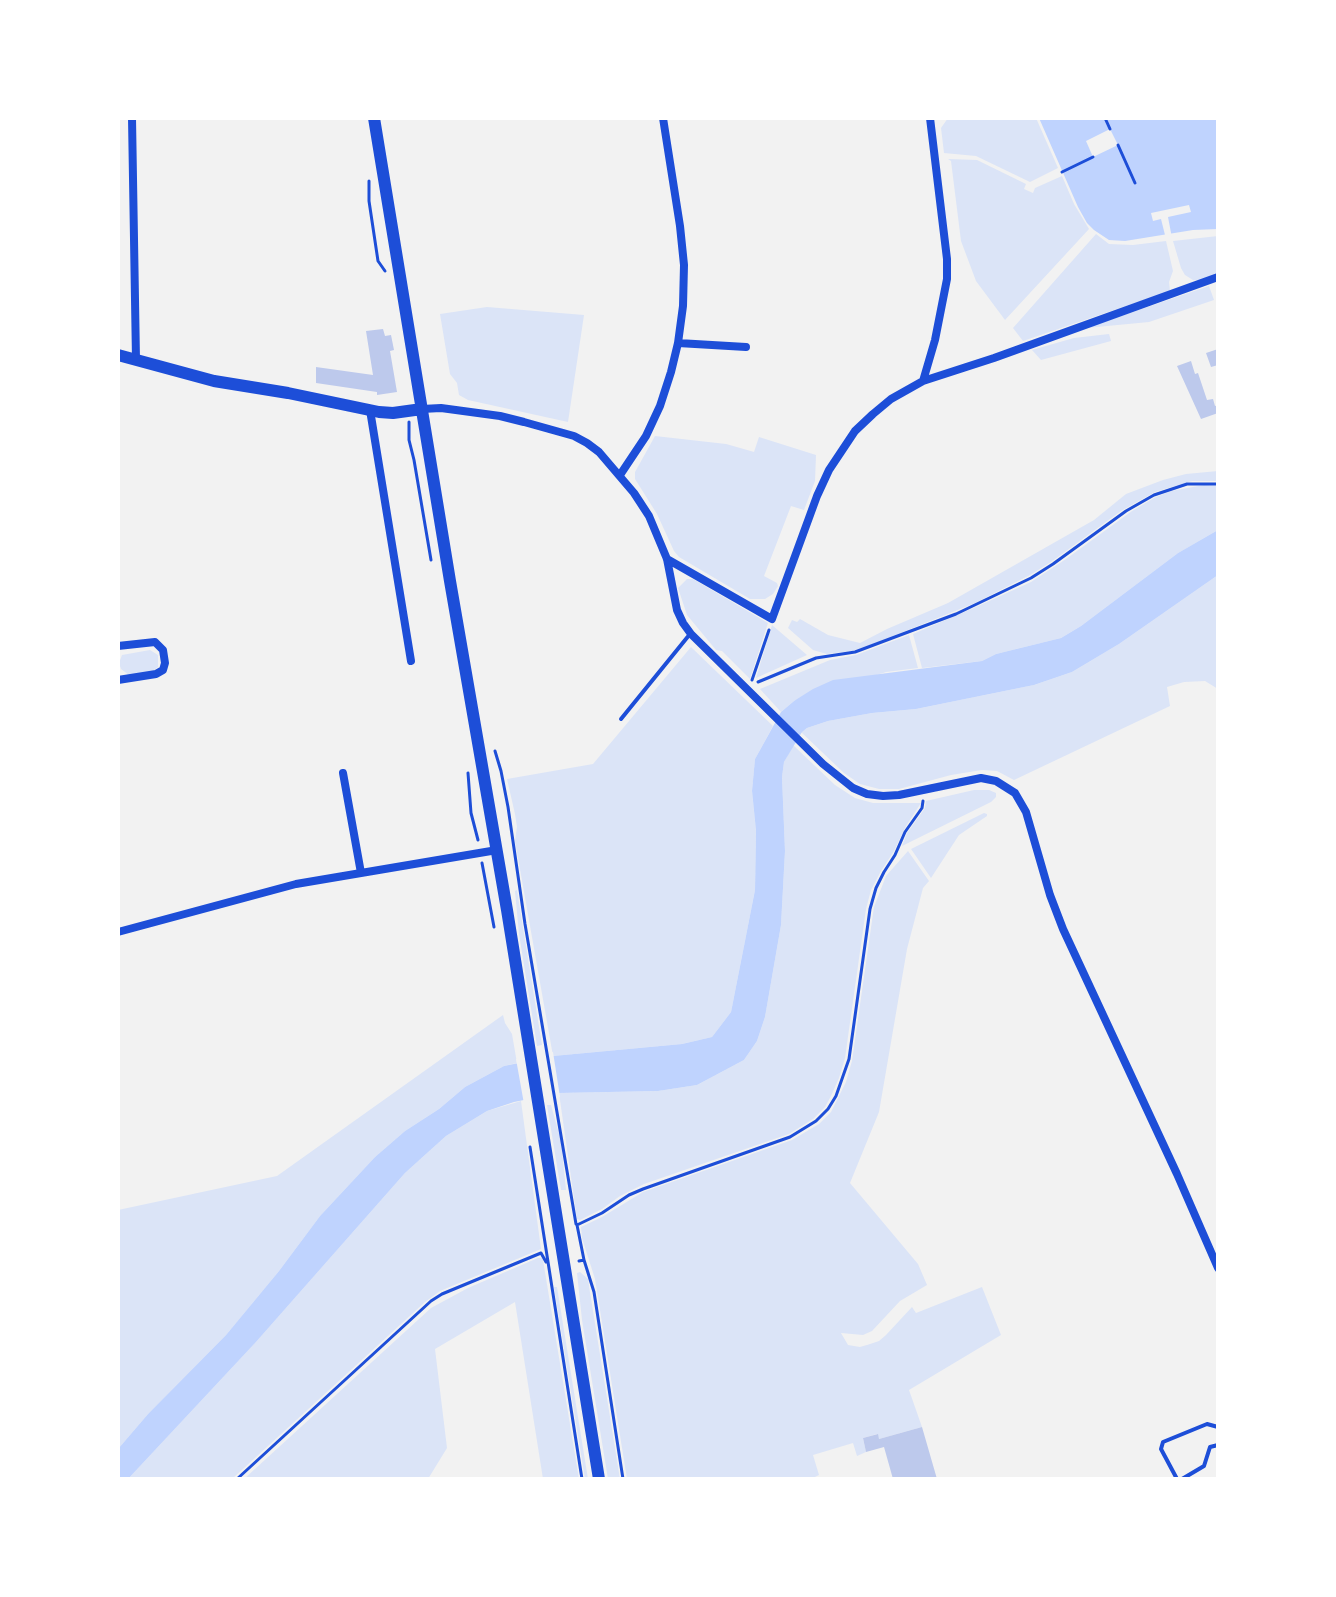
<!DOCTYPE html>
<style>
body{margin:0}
#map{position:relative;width:1336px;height:1597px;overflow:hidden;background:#f2f2f2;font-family:Quicksand,sans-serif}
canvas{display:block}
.frame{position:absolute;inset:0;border:120px solid #fff;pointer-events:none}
</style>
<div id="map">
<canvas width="1336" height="1597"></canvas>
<div class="frame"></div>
</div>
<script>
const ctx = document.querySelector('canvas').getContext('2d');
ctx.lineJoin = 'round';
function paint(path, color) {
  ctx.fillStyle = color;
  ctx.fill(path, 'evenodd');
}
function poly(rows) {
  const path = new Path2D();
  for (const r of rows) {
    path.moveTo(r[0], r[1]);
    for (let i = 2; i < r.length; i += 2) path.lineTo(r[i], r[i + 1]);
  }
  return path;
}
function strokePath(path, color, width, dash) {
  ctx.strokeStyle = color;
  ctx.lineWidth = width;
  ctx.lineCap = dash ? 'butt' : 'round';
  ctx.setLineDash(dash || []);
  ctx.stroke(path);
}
const green = poly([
 [948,118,1036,118,1058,168,1030,182,976,156,944,153,941,128],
 [948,159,977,160,1026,184,1024,189,1033,193,1035,188,1062,176,1074,204,1089,229,1005,320,976,281,961,241,951,161],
 [1096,234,1109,244,1133,245,1166,241,1173,271,1169,282,1170,291,1023,341,1013,328],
 [1218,236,1218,274,1202,280,1193,280,1185,275,1181,268,1173,241],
 [1209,286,1214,300,1149,322,1086,328],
 [487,307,584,315,568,422,468,400,459,395,457,383,450,374,440,314],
 [1109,334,1111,341,1041,360,1032,350,1074,338],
 [655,436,726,444,754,452,759,437,816,455,815,481,804,510,791,506,764,576,777,583,778,586,773,594,765,599,750,599,679,557,674,551,657,514,635,479,635,472],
 [1218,471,1218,481,1192,481,1155,492,1121,511,1051,562,1030,575,975,603,873,644,852,651,827,654,813,650,788,628,792,620,797,622,800,619,828,635,860,643,887,629,948,603,1094,520,1126,494,1163,480,1186,474],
 [1204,485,1218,486,1218,530,1178,553,1081,626,1061,638,996,654,982,661,922,668,913,634,976,607,1031,582,1066,559,1132,511,1154,498,1171,491],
 [1218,575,1218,689,1205,681,1184,682,1167,687,1170,706,1014,780,997,771,982,770,951,775,899,789,879,789,860,784,844,773,801,732,807,728,828,721,872,713,916,709,1034,685,1072,672,1119,644],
 [687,579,693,579,768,623,750,679,722,651,716,650,687,615,678,588],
 [772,625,807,655,756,678],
 [909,635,918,668,886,672,794,701,781,712,760,689,830,660,856,655],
 [691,647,773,726,755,759,752,791,756,831,755,890,731,1012,712,1037,682,1044,553,1056,515,841,517,827,515,814,507,779,593,764],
 [150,650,158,655,158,667,153,671,129,675,121,669,119,663,122,655],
 [793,745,835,785,855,798,873,803,921,803,906,826,894,851,881,871,871,890,866,909,845,1058,839,1078,831,1096,825,1107,813,1119,789,1134,644,1184,620,1196,602,1209,580,1220,577,1219,559,1093,658,1091,697,1085,744,1060,757,1041,765,1017,781,925,785,851,782,777,784,762],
 [974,790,989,790,996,793,996,797,991,802,902,846,907,833,925,808,926,801],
 [984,813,987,814,987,816,959,835,931,878,911,849],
 [908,851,929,881,923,888,907,949,879,1112,850,1183,918,1264,927,1285,900,1301,872,1331,863,1335,841,1333,848,1345,860,1347,867,1345,879,1341,886,1335,912,1307,916,1313,982,1287,1001,1335,909,1390,922,1427,879,1439,877,1434,863,1438,866,1452,857,1456,853,1443,813,1455,819,1475,811,1479,627,1479,595,1279,582,1238,581,1227,602,1217,643,1192,792,1140,819,1124,831,1112,846,1082,852,1061,874,907,886,876],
 [517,890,524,934,542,1045,537,1046,519,934,515,891],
 [503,1015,505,1023,512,1034,517,1063,504,1066,465,1087,439,1109,405,1131,375,1157,320,1216,279,1271,226,1335,148,1414,118,1449,118,1210,277,1176],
 [521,1101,541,1249,440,1291,425,1302,232,1479,128,1479,256,1342,405,1173,446,1136,487,1111],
 [547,1105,551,1105,561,1141,566,1190,561,1190],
 [538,1258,542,1258,543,1260,579,1479,543,1479,515,1302,435,1349,447,1448,428,1479,244,1479,431,1308,468,1288],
 [580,1272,588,1279,589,1286,620,1479,608,1479,582,1320,577,1273],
 [554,1287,557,1287,588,1479,585,1479]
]);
const water = poly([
 [1039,118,1218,118,1218,229,1193,230,1125,241,1109,240,1094,230,1087,223,1078,207],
 [1218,530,1218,575,1119,644,1072,672,1034,685,916,709,872,713,828,721,807,728,802,732,784,762,782,777,785,851,781,925,765,1017,757,1041,744,1060,697,1085,658,1091,559,1093,514,1102,487,1111,446,1136,405,1173,256,1342,128,1479,118,1479,118,1449,148,1414,226,1335,279,1271,320,1216,375,1157,405,1131,439,1109,465,1087,504,1066,553,1056,682,1044,712,1037,731,1012,755,890,756,831,752,791,755,759,781,712,794,701,813,689,833,680,982,661,996,654,1061,638,1081,626,1178,553]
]);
const pier = poly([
 [1110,129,1118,145,1093,157,1086,141],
 [1189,205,1191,212,1168,217,1172,238,1166,239,1161,219,1153,221,1151,213],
 [553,1052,560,1097,524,1104,516,1059]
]);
const building = poly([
 [383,329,385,336,391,335,394,350,390,351,397,392,377,395,377,392,316,383,316,367,373,375,366,331],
 [1218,349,1218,365,1211,367,1206,353],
 [1191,361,1195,374,1198,373,1207,400,1213,399,1215,406,1218,405,1218,413,1201,419,1177,366],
 [922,1427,937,1479,893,1479,884,1447,866,1452,863,1438,878,1434,879,1439]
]);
const path = poly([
 [1105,118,1110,129],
 [1118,145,1135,183],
 [1062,172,1093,157],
 [369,181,369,201,378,261,385,271],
 [409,422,409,440,414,460,431,560],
 [752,680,769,630],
 [758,682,816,658,855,652,956,614,1031,578,1053,564,1126,511,1154,495,1187,484,1218,484],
 [495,751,501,771,508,807,525,924,576,1224],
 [468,773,471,813,478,840],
 [482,863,494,927],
 [530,1147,582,1479],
 [584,1260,594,1292,623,1479],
 [579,1261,584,1260,577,1225,602,1213,629,1195,643,1189,790,1137,816,1121,828,1109,836,1096,849,1059,870,909,876,888,884,872,895,855,905,832,922,808,923,801],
 [237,1479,431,1301,442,1294,541,1253,546,1262]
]);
const service = poly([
 [621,719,690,634],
 [1177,1479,1161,1449,1163,1442,1207,1424,1218,1427],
 [1182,1479,1204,1466,1210,1447,1218,1445]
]);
const minor = poly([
 [132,118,136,360],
 [678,343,746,347],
 [923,381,935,340,947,279,947,259,930,118],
 [422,409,441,408,500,416,524,422,574,436,587,443,599,452,634,493,649,516,667,559,677,610,683,623,691,634,823,764,853,788,867,794,883,796,899,795,981,778,996,781,1015,793,1026,812,1050,895,1063,929,1177,1174,1218,1268],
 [370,410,411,661],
 [620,475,646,436,660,406,671,372,678,343,683,306,684,265,680,226,663,118],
 [667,559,772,619,817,496,829,470,855,431,873,414,891,399,923,381,994,358,1218,277],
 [118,646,155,642,163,650,165,663,163,670,156,674,118,680],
 [343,773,361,873],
 [118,932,296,884,497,850]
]);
const secondary = poly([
 [374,118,450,581,507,910,599,1479],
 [118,355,214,381,288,393,379,412,393,413,422,409]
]);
paint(green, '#dbe4f7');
paint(water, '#bfd3fe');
paint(pier, '#f2f2f2');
paint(building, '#bdc9ec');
strokePath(path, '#1d4ed8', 3);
strokePath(service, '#1d4ed8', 4);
strokePath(minor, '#1d4ed8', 8);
strokePath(secondary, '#1d4ed8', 12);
</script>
